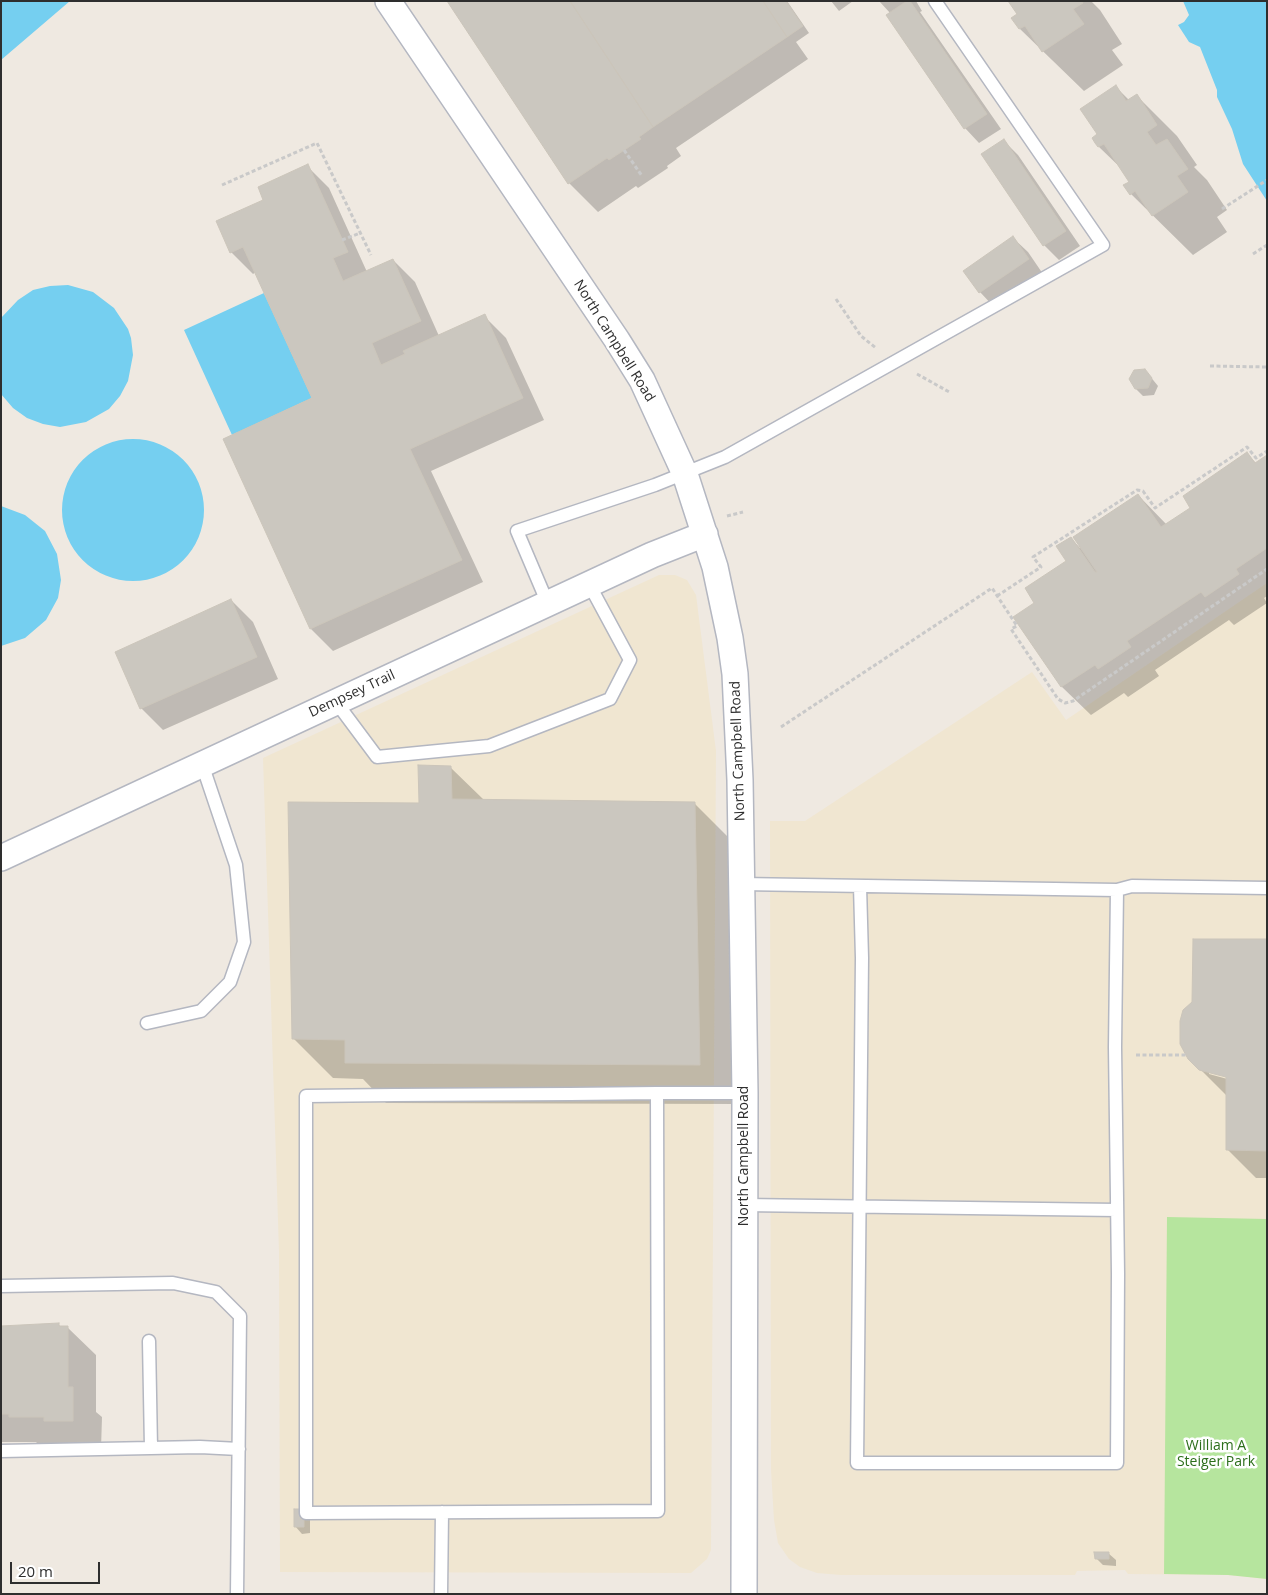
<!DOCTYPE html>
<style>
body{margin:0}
#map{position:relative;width:1268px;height:1595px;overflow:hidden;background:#efe9e1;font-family:"Open Sans",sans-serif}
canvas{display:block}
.frame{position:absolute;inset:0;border:2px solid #2e2e2e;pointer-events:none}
.scale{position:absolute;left:10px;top:1562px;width:90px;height:22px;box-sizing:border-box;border:2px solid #2e2e2e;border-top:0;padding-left:6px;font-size:15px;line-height:18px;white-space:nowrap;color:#2e2e2e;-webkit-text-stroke:4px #fff;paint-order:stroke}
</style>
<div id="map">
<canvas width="1268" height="1595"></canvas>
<div class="frame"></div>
<div class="scale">20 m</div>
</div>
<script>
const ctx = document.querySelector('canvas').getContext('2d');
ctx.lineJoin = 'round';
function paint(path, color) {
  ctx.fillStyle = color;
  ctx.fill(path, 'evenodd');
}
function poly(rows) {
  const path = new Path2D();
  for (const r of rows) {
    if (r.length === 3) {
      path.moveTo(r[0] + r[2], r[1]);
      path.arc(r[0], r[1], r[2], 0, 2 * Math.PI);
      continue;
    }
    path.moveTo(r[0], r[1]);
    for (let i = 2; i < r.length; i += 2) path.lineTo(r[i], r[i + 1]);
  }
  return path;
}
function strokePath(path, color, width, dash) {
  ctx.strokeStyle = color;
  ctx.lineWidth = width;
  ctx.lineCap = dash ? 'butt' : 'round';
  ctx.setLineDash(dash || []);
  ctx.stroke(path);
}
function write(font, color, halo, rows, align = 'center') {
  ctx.font = font + ' "Open Sans",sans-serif';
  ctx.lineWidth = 5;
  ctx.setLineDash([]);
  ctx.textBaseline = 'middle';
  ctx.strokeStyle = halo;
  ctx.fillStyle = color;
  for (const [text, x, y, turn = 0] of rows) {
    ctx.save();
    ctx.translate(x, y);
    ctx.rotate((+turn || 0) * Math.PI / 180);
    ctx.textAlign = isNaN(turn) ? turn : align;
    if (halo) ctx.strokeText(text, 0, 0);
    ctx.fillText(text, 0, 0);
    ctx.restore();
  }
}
const education = poly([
 [659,575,675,575,687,580,696,595,716,751,711,1550,707,1559,691,1573,280,1572,279,1251,263,758],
 [1267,583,1267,1579,1228,1575,1128,1574,1125,1570,1077,1571,1075,1575,841,1575,817,1573,800,1567,789,1559,778,1543,774,1520,771,1470,770,821,805,821,1032,672,1066,720]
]);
const green = poly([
 [1167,1217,1267,1219,1267,1579,1228,1575,1164,1574]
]);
const water = poly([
 [1,1,70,1,1,60],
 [1183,1,1267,1,1267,201,1243,164,1232,129,1217,97,1217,90,1200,47,1189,42,1178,25,1184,22,1189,15],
 [68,285,93,292,114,308,128,329,131,338,133,355,128,381,120,396,109,409,86,422,60,427,43,424,27,418,13,408,1,394,1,318,18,300,33,290,50,286],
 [264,293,312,398,232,435,184,330],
 [133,510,71],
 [1,506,25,515,45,531,57,554,61,580,58,598,46,620,25,638,1,646]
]);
const shadow = poly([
 [448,1,787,1,809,33,796,42,808,59,676,148,681,156,667,166,668,168,638,188,636,186,598,212,569,183],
 [831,1,853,1,839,11],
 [879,1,916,1,922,11,920,12,1001,129,979,143,965,128,891,14],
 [1009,1,1091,1,1100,10,1122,44,1112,50,1123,65,1084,91,1020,29,1013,18,1018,15],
 [1116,87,1129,100,1136,95,1177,136,1197,165,1194,167,1207,180,1227,210,1217,217,1227,232,1193,255,1131,194,1131,182,1124,171,1099,147,1099,135],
 [1004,141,1018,155,1080,246,1059,260,1044,245],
 [307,166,329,188,367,272,393,260,415,282,439,336,484,316,506,338,544,420,431,471,483,582,333,651,311,629,225,440,314,399,256,272,253,274,231,252,265,200],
 [1013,238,1028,252,1043,274,994,307,980,292],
 [1145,370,1158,386,1154,395,1143,396,1136,389],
 [1247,454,1257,464,1267,457,1267,596,1264,598,1267,603,1234,625,1229,620,1155,670,1159,676,1128,697,1124,693,1091,715,1062,687,1015,617,1036,603,1068,561,1071,538,1080,548,1138,495,1167,525,1192,508],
 [231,600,253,622,278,679,163,730,141,708],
 [450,767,484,800,695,804,735,844,739,1104,386,1103,363,1079,333,1078,293,1038,420,805],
 [1267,941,1267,1178,1256,1178,1228,1150,1227,1096,1189,1058],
 [1209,1071,1232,1078,1231,1080,1209,1074],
 [58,1324,61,1327,67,1327,96,1355,96,1412,102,1417,101,1449,39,1445,36,1442,1,1442,1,1327],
 [295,1511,310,1518,310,1533,302,1534,295,1526],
 [1108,1553,1116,1560,1116,1566,1103,1565,1096,1558]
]);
const building = poly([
 [447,1,570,1,653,127,639,137,641,139,609,160,607,158,568,184,447,1],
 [570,1,763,1,787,37,653,127,570,1],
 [763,1,786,1,803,26,787,37,763,1],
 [907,1,910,1,987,114,964,129,886,15,907,1],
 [1008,1,1082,1,1083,3,1073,9,1084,24,1042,52,1025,26,1019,29,1011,18,1017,14,1008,1],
 [1116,85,1126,101,1137,94,1157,125,1147,132,1156,145,1167,139,1188,169,1177,176,1188,192,1152,216,1135,191,1130,195,1123,185,1129,182,1104,144,1098,147,1095,143,1092,138,1097,134,1080,109,1116,85],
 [1004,139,1066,231,1043,246,981,154,1004,139],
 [308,164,348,252,333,258,343,281,393,259,421,321,372,343,381,365,405,354,403,351,485,314,523,398,410,449,462,560,310,629,223,439,312,398,243,247,230,253,216,221,263,200,258,187,308,164],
 [1013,236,1029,259,979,293,963,271,1013,236],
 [1145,369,1152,378,1148,388,1135,389,1129,379,1134,370,1145,369],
 [1247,452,1255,463,1267,455,1267,548,1236,569,1239,574,1205,597,1201,592,1127,641,1131,647,1098,669,1095,665,1061,687,1013,617,1034,603,1025,588,1066,561,1056,546,1071,537,1095,572,1097,572,1073,537,1138,494,1161,527,1190,508,1183,496,1247,452],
 [231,599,257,657,140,709,115,652,231,599],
 [418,765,451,766,452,799,695,802,700,1065,345,1063,345,1040,292,1039,288,802,419,803,418,765],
 [1193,939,1267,939,1267,1151,1226,1150,1226,1077,1199,1070,1188,1059,1180,1044,1180,1021,1183,1010,1192,1002,1193,939],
 [59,1323,59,1326,68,1326,68,1387,73,1387,73,1421,44,1421,44,1417,9,1417,9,1414,1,1414,1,1326,59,1323],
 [294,1509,304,1509,304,1527,294,1527,294,1509],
 [1094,1552,1109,1552,1109,1559,1095,1559,1094,1552]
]);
const path = poly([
 [624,150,642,176],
 [222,185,317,143,371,255],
 [1222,209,1267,180],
 [342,240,360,233],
 [1253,254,1267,245],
 [836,299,861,336,876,348],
 [1210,366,1267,367],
 [917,374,951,393],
 [727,516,743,512],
 [997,596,1041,567,1033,557,1137,490,1143,491,1155,508,1247,447,1256,458,1267,451],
 [781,727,992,588,1017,626,1011,629,1058,699,1065,703,1073,701,1267,569],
 [1136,1055,1186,1055]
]);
const lane = poly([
 [548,604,517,531,655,485,725,457,1103,245,935,1],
 [336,702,377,757,489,746,610,699,630,660,589,584],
 [741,884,1117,890,1132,886,1267,888],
 [860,886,862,958,857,1463,1117,1463,1118,1274,1115,1047,1117,890],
 [147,1023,201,1011,230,982,244,942,236,865,202,764],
 [657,1093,658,1511,306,1513,306,1096,395,1095,570,1094,657,1093,745,1093],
 [744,1205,1117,1210],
 [1,1286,173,1283,216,1292,240,1316,237,1594],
 [149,1341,151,1448],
 [1,1451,200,1447,239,1449],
 [441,1594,442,1512]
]);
const street = poly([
 [388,1,617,340,642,380,685,474,715,567,730,638,735,674,740,780,745,1093,744,1594],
 [1,858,652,555,705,534]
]);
const streetNames = [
 ["North Campbell Road",614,341,58],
 ["Dempsey Trail",352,694,-25],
 ["North Campbell Road",738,751,-92],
 ["North Campbell Road",744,1156,-90]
];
const parkNames = [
 ["William A",1216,1446],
 ["Steiger Park",1216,1462]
];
paint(education, '#f0e6d1');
paint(green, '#b6e59e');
paint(water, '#75cff0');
paint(shadow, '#0003');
paint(building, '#cbc7bf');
strokePath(building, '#cbc5ba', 1);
strokePath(lane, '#b4b7c1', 15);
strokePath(street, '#b4b7c1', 28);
strokePath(path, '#c9c9c9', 3, [4, 2.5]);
strokePath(lane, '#fff', 12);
strokePath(street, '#fff', 25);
write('14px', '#2e2e2e', '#fff', streetNames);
write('14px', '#2c6e1b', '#fff', parkNames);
</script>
